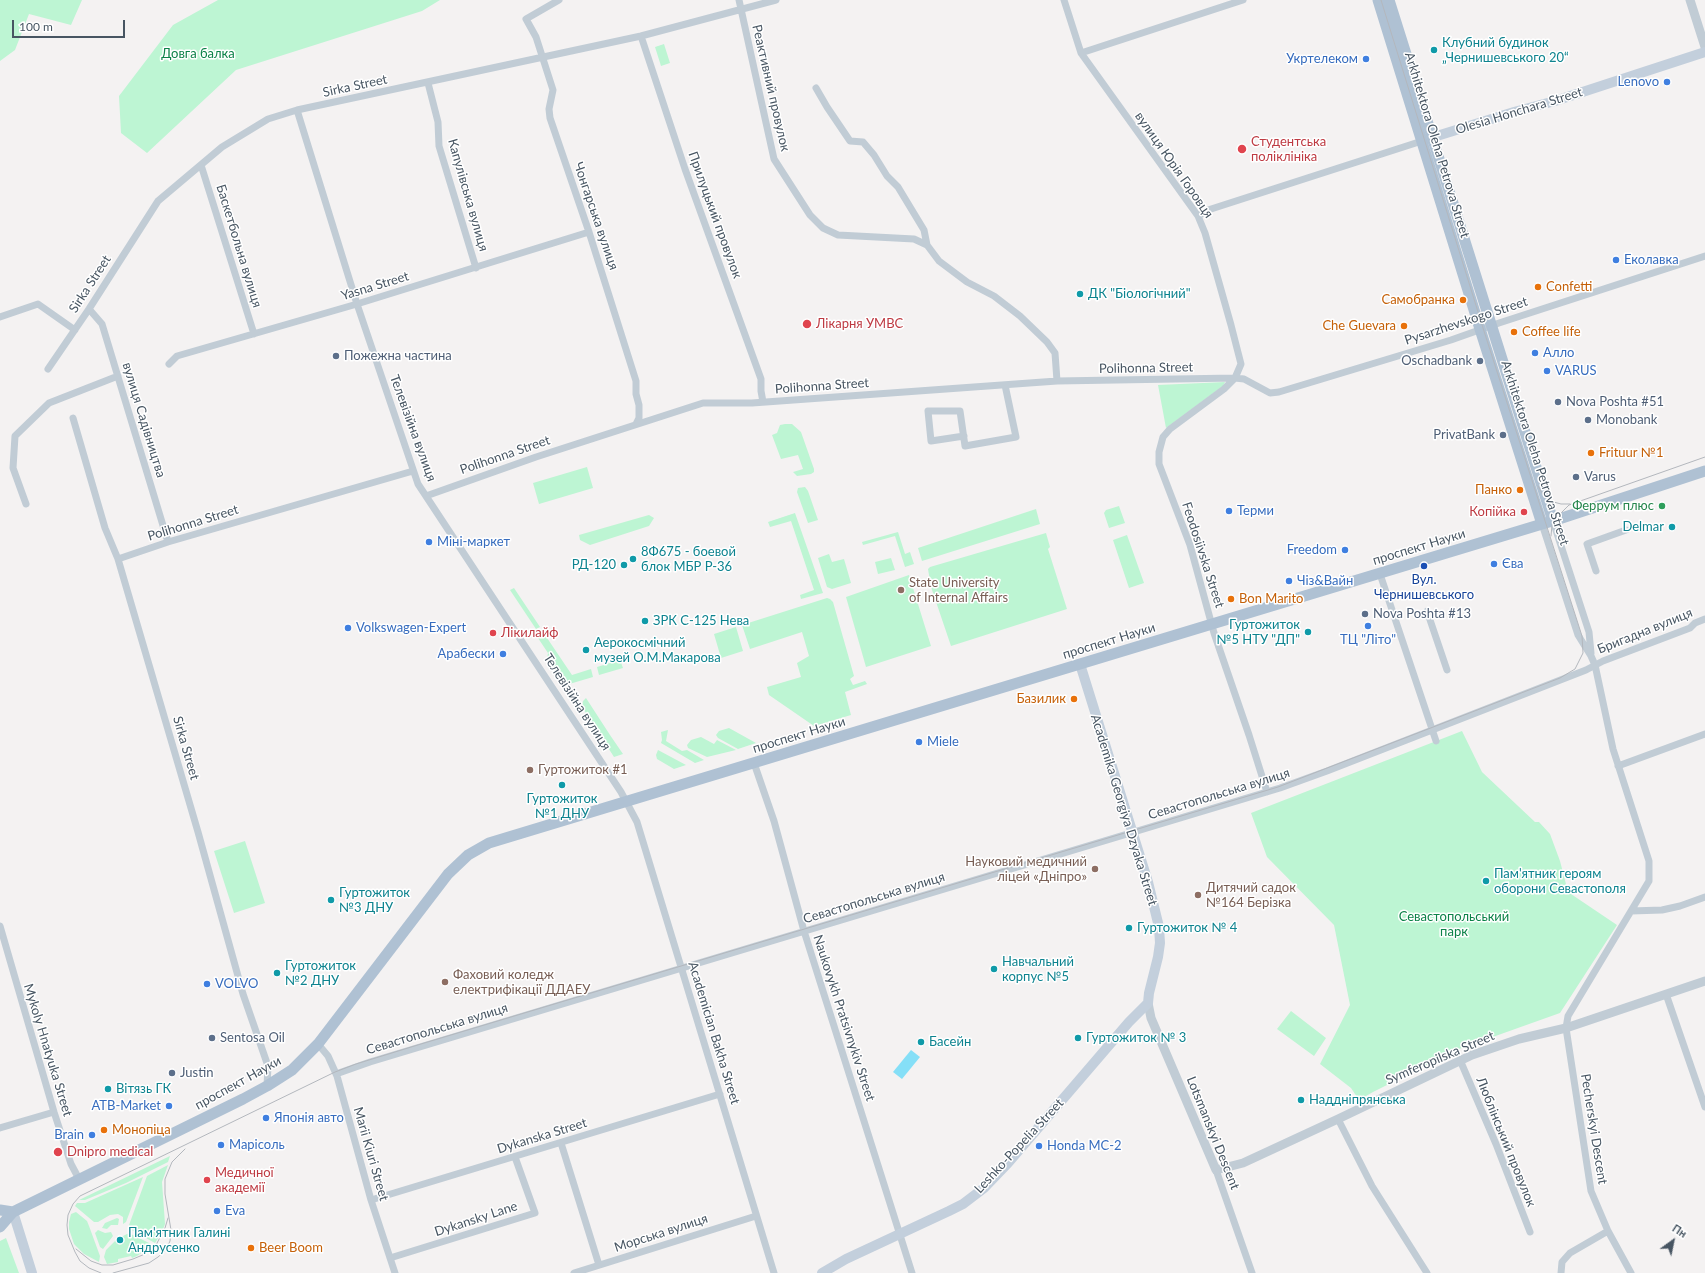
<!DOCTYPE html>
<meta charset="utf-8">
<style>
body{margin:0}
#map{position:relative;width:1705px;height:1273px;overflow:hidden;background:#f4f2f2;font-family:Lato,sans-serif}
canvas{display:block}
.north{position:absolute;left:1653px;top:1221px;width:40px;height:40px;-webkit-text-stroke:3px #fff;paint-order:stroke;rotate:33deg;font-size:11px;font-weight:700;line-height:16px;text-align:center;color:#475562}
.north::after{content:'';display:block;margin:auto;width:14px;height:18px;background:#475562;clip-path:polygon(50% 0,100% 100%,50% 72%,0 100%)}
.scale{position:absolute;left:12px;top:20px;width:113px;height:18px;box-sizing:border-box;border:2px solid #475562;border-top:0;padding-left:5px;font-size:12px;line-height:14px;white-space:nowrap;color:#475562;-webkit-text-stroke:3px #fff;paint-order:stroke}
</style>
<div id="map">
<canvas width="1705" height="1273"></canvas>
<div class="north">Пн</div>
<div class="scale">100 m</div>
</div>
<script>
const ctx = document.querySelector('canvas').getContext('2d');
ctx.lineJoin = 'round';
function paint(path, color) {
  ctx.fillStyle = color;
  ctx.fill(path, 'evenodd');
}
function poly(rows) {
  const path = new Path2D();
  for (const r of rows) {
    path.moveTo(r[0], r[1]);
    for (let i = 2; i < r.length; i += 2) path.lineTo(r[i], r[i + 1]);
  }
  return path;
}
function strokePath(path, color, width, dash) {
  ctx.strokeStyle = color;
  ctx.lineWidth = width;
  ctx.lineCap = dash ? 'butt' : 'round';
  ctx.setLineDash(dash || []);
  ctx.stroke(path);
}
function write(font, color, halo, rows, align = 'center') {
  ctx.font = font + ' Lato,sans-serif';
  ctx.lineWidth = 3;
  ctx.setLineDash([]);
  ctx.textBaseline = 'middle';
  ctx.strokeStyle = halo;
  ctx.fillStyle = color;
  for (const [text, x, y, turn = 0] of rows) {
    ctx.save();
    ctx.translate(x, y);
    ctx.rotate((+turn || 0) * Math.PI / 180);
    ctx.textAlign = isNaN(turn) ? turn : align;
    if (halo) ctx.strokeText(text, 0, 0);
    ctx.fillText(text, 0, 0);
    ctx.restore();
  }
}
const green = poly([
 [0,0,82,0,71,25,29,14,15,50,0,61],
 [218,0,440,0,422,11,236,70,147,153,121,133,119,96,173,25],
 [664,44,670,63,661,66,655,47],
 [1225,382,1223,386,1166,428,1158,385],
 [785,424,792,424,801,432,814,469,814,472,811,474,797,476,793,472,803,469,798,455,781,459,772,435,777,433,780,425],
 [587,467,593,488,539,504,533,483],
 [805,487,808,491,818,520,808,523,797,492,798,488],
 [1119,506,1125,523,1109,528,1104,513,1106,510],
 [1036,509,1040,524,922,561,918,548],
 [795,513,823,593,801,599,800,595,814,590,791,521,770,527,768,522],
 [649,515,654,518,649,526,590,545,580,540,579,535],
 [898,532,905,554,910,552,914,564,905,567,895,536,863,545,862,542],
 [1046,533,1050,547,1048,549,1067,609,951,646,931,587,928,569,930,567],
 [1127,535,1144,583,1129,588,1113,540],
 [829,554,832,562,844,559,851,583,832,589,827,587,818,558],
 [891,558,895,570,878,574,875,562],
 [909,575,931,646,866,667,846,597],
 [514,588,540,627,536,629,510,590],
 [827,598,830,599,833,602,854,676,850,679,853,685,865,681,867,684,845,692,851,715,814,726,769,695,767,687,801,677,797,663,809,656,802,632,750,649,742,625],
 [736,627,743,651,721,658,714,634],
 [541,629,572,675,591,669,593,677,566,685,563,684,547,659,548,653,538,638,541,636,537,631],
 [620,660,623,668,599,675,597,667],
 [586,698,610,735,623,754,614,757,582,707,583,701],
 [729,728,756,743,738,749,718,738,716,735,719,731],
 [668,730,666,741,682,751,687,750,704,760,695,763,661,743,662,740,661,732],
 [1462,731,1482,772,1535,822,1539,822,1550,834,1560,861,1568,892,1617,925,1560,1013,1459,1049,1373,1092,1359,1100,1351,1088,1320,1064,1350,1005,1334,925,1267,857,1251,813],
 [701,737,714,744,717,740,736,750,707,757,688,748,687,745,691,740],
 [658,750,686,765,674,769,657,759,656,755],
 [245,841,265,903,234,913,214,851],
 [1291,1011,1326,1038,1314,1056,1277,1029],
 [170,1156,168,1162,126,1183,85,1200,79,1200],
 [168,1165,162,1182,165,1224,162,1232,155,1243,133,1231,129,1225,147,1176],
 [143,1177,126,1222,123,1224,123,1217,118,1214,110,1215,98,1222,94,1222,75,1206,77,1203,85,1203],
 [76,1212,87,1221,89,1226,100,1256,99,1262,84,1254,74,1244,69,1229,69,1222,71,1214],
 [117,1218,119,1219,118,1225,111,1225,107,1229,102,1228,105,1223],
 [98,1230,105,1233,111,1232,113,1236,103,1249,100,1247,95,1233],
 [129,1233,153,1245,137,1256,132,1258,131,1256,118,1259,118,1262,107,1264,104,1257,106,1250,117,1239],
 [6,1238,19,1273,0,1273,0,1241]
]);
const water = poly([
 [911,1050,920,1057,902,1079,893,1072]
]);
const minor = poly([
 [559,0,526,19,536,37,553,90,549,109,550,118,589,232,636,381,636,394,639,405,639,418,636,424],
 [739,0,774,159,810,215,823,228,838,235,914,239,927,245],
 [1064,0,1081,53,1198,216,1205,233,1231,325,1241,364,1235,378,1224,389,1170,429,1163,437,1159,452,1159,464,1190,545,1214,633,1249,735,1267,792],
 [641,36,685,169,761,379,761,391,763,402],
 [1081,53,1243,0],
 [428,83,438,122,439,146,476,268],
 [816,88,827,107,850,141,863,142,874,155,887,176,898,187,924,230,927,245,939,261,967,282,994,296,1020,316,1047,342,1055,353,1057,381],
 [297,110,357,304,418,484,621,792,637,822,774,1273],
 [201,165,254,334],
 [1198,216,1208,210,1422,141],
 [89,309,102,324,168,542],
 [0,317,38,304,75,330],
 [169,364,177,356,357,304,589,232],
 [48,369,89,309,158,201,222,147,268,119,297,110,641,36,776,0],
 [73,418,105,528,118,559,198,832,243,994,268,1066,267,1086],
 [964,436,931,441,928,411,960,411,965,446,1016,437,1005,385],
 [426,496,536,457,703,403,752,403,1057,381,1235,378,1244,379,1270,393,1279,392,1451,340,1499,323,1705,256],
 [26,504,13,468,15,436,49,403,118,376],
 [1553,521,1589,632,1591,653],
 [1542,524,1578,635,1591,656,1595,665,1613,749,1649,861,1649,881,1631,911],
 [118,559,168,542,413,471],
 [1596,571,1587,544,1626,530],
 [1380,574,1436,741],
 [1427,611,1447,670],
 [754,763,774,821,804,931,912,1273],
 [1618,766,1705,734],
 [0,926,54,1112,71,1164,79,1179],
 [1666,994,1705,1107],
 [318,1044,328,1056,337,1076,371,1200,395,1273],
 [1460,1060,1496,1144,1530,1232],
 [336,1074,370,1062,1280,788,1327,771,1586,670,1603,661,1690,628,1695,623,1705,619],
 [1338,1119,1372,1186,1427,1273],
 [0,1128,54,1112],
 [561,1143,599,1265],
 [1216,1170,1252,1273],
 [371,1200,720,1094],
 [390,1258,535,1213,515,1157],
 [574,1273,756,1216],
 [1561,1273,1562,1262,1570,1253,1608,1231],
 [1631,1273,1608,1231,1591,1191,1566,1028,1568,1016,1631,911,1662,910,1680,906,1705,897]
]);
const tertiary = poly([
 [1690,0,1705,47],
 [1148,1003,1151,1018,1216,1170,1243,1163,1338,1119,1472,1055,1519,1039,1566,1028,1705,981]
]);
const secondary = poly([
 [1424,140,1514,112,1555,101,1705,52],
 [13,1212,32,1273],
 [822,1273,846,1259,949,1211,963,1204,984,1188,1008,1163,1129,1022,1148,1003,1149,993,1158,957,1160,943,1159,927,1148,882,1080,664]
]);
const primary = poly([
 [1378,0,1480,329,1542,524],
 [1389,0,1553,521],
 [0,1210,13,1212],
 [0,1227,13,1212,243,1099,267,1086,292,1070,318,1044,448,874,468,855,489,843,1562,518,1705,471]
]);
const tram = poly([
 [1538,486,1544,496,1550,501,1561,504,1570,504],
 [1551,536,1552,525,1556,518,1569,505,1705,457],
 [76,1249,91,1261,102,1265,113,1265,133,1259,145,1254,156,1245,165,1228,168,1218],
 [101,1273,89,1268,80,1261,75,1252,68,1235,67,1225,68,1215,73,1204,80,1196,335,1072,356,1064,421,1044,1278,787,1560,678,1575,669,1583,653,1582,636,1483,328,1381,0],
 [113,1273,149,1263,158,1257,166,1250,170,1241,171,1230,165,1194,165,1179,172,1162,185,1149]
]);
const markers = [
 [1434,50,4,"#0f9aa8"],
 [1366,59,4,"#3f7fe0"],
 [1667,82,4,"#3f7fe0"],
 [1242,149,5,"#e0444e"],
 [1616,260,4,"#3f7fe0"],
 [1538,287,4,"#e8710a"],
 [1080,294,4,"#0f9aa8"],
 [1463,300,4,"#e8710a"],
 [807,324,5,"#e0444e"],
 [1404,326,4,"#e8710a"],
 [1514,332,4,"#e8710a"],
 [1535,353,4,"#3f7fe0"],
 [336,356,4,"#5c6f8a"],
 [1480,361,4,"#5c6f8a"],
 [1547,371,4,"#3f7fe0"],
 [1558,402,4,"#5c6f8a"],
 [1588,420,4,"#5c6f8a"],
 [1503,435,4,"#5c6f8a"],
 [1591,453,4,"#e8710a"],
 [1576,477,4,"#5c6f8a"],
 [1520,490,4,"#e8710a"],
 [1662,506,4,"#2e9e5b"],
 [1229,511,4,"#3f7fe0"],
 [1524,512,4,"#e0444e"],
 [1672,527,4,"#0f9aa8"],
 [429,542,4,"#3f7fe0"],
 [1345,550,4,"#3f7fe0"],
 [633,559,4,"#0f9aa8"],
 [1494,564,4,"#3f7fe0"],
 [624,565,4,"#0f9aa8"],
 [1424,566,4,"#1a4fb4"],
 [1289,581,4,"#3f7fe0"],
 [901,590,4,"#8d6e63"],
 [1231,599,4,"#e8710a"],
 [1365,614,4,"#5c6f8a"],
 [645,621,4,"#0f9aa8"],
 [1368,626,4,"#3f7fe0"],
 [348,628,4,"#3f7fe0"],
 [1308,632,4,"#0f9aa8"],
 [493,633,4,"#e0444e"],
 [586,650,4,"#0f9aa8"],
 [503,654,4,"#3f7fe0"],
 [1074,699,4,"#e8710a"],
 [919,742,4,"#3f7fe0"],
 [530,770,4,"#8d6e63"],
 [562,785,4,"#0f9aa8"],
 [1095,869,4,"#8d6e63"],
 [1486,881,4,"#0f9aa8"],
 [1198,895,4,"#8d6e63"],
 [331,900,4,"#0f9aa8"],
 [1129,928,4,"#0f9aa8"],
 [994,969,4,"#0f9aa8"],
 [277,973,4,"#0f9aa8"],
 [445,982,4,"#8d6e63"],
 [207,984,4,"#3f7fe0"],
 [212,1038,4,"#5c6f8a"],
 [1078,1038,4,"#0f9aa8"],
 [921,1042,4,"#0f9aa8"],
 [172,1073,4,"#5c6f8a"],
 [108,1089,4,"#0f9aa8"],
 [1301,1100,4,"#0f9aa8"],
 [169,1106,4,"#3f7fe0"],
 [266,1118,4,"#3f7fe0"],
 [104,1130,4,"#e8710a"],
 [92,1135,4,"#3f7fe0"],
 [221,1145,4,"#3f7fe0"],
 [1039,1146,4,"#3f7fe0"],
 [58,1152,5,"#e0444e"],
 [207,1180,4,"#e0444e"],
 [217,1211,4,"#3f7fe0"],
 [120,1240,4,"#0f9aa8"],
 [251,1248,4,"#e8710a"]
];
const cultureNames = [
 ["Клубний будинок",1442,43],
 ["„Чернишевського 20“",1442,58],
 ["ДК \"Біологічний\"",1088,294],
 ["Delmar",1664,527,"right"],
 ["8Ф675 - боевой",641,552],
 ["блок МБР Р-36",641,567],
 ["РД-120",616,565,"right"],
 ["ЗРК С-125 Нева",653,621],
 ["Гуртожиток",1300,625,"right"],
 ["№5 НТУ \"ДП\"",1300,640,"right"],
 ["Аерокосмічний",594,643],
 ["музей О.М.Макарова",594,658],
 ["Гуртожиток",562,799,"center"],
 ["№1 ДНУ",562,814,"center"],
 ["Пам'ятник героям",1494,874],
 ["оборони Севастополя",1494,889],
 ["Гуртожиток",339,893],
 ["№3 ДНУ",339,908],
 ["Гуртожиток № 4",1137,928],
 ["Навчальний",1002,962],
 ["корпус №5",1002,977],
 ["Гуртожиток",285,966],
 ["№2 ДНУ",285,981],
 ["Гуртожиток № 3",1086,1038],
 ["Басейн",929,1042],
 ["Вітязь ГК",116,1089],
 ["Наддніпрянська",1309,1100],
 ["Пам'ятник Галині",128,1233],
 ["Андрусенко",128,1248]
];
const parkNames = [
 ["Довга балка",198,54],
 ["Севастопольський",1454,917],
 ["парк",1454,932]
];
const shopNames = [
 ["Укртелеком",1358,59,"right"],
 ["Lenovo",1659,82,"right"],
 ["Еколавка",1624,260],
 ["Алло",1543,353],
 ["VARUS",1555,371],
 ["Терми",1237,511],
 ["Міні-маркет",437,542],
 ["Freedom",1337,550,"right"],
 ["Єва",1502,564],
 ["Чіз&Вайн",1297,581],
 ["Volkswagen-Expert",356,628],
 ["ТЦ \"Літо\"",1368,640,"center"],
 ["Арабески",495,654,"right"],
 ["Miele",927,742],
 ["VOLVO",215,984],
 ["ATB-Market",161,1106,"right"],
 ["Японія авто",274,1118],
 ["Brain",84,1135,"right"],
 ["Марісоль",229,1145],
 ["Honda МС-2",1047,1146],
 ["Eva",225,1211]
];
const streetNames = [
 ["Sirka Street",355,86,-12],
 ["Реактивний провулок",771,88,77],
 ["Olesia Honchara Street",1519,111,-17],
 ["Arkhitektora Oleha Petrova Street",1437,145,73],
 ["вулиця Юрія Горовця",1174,165,55],
 ["Капулівська вулиця",468,195,74],
 ["Прилуцький провулок",715,215,70],
 ["Чонгарська вулиця",596,216,71],
 ["Баскетбольна вулиця",239,246,73],
 ["Sirka Street",90,284,-57],
 ["Yasna Street",375,286,-17],
 ["Pysarzhevskogo Street",1466,321,-18],
 ["Polihonna Street",1146,368,-1],
 ["Polihonna Street",822,386,-4],
 ["вулиця Садівництва",144,420,73],
 ["Телевізійна вулиця",413,428,70],
 ["Arkhitektora Oleha Petrova Street",1535,453,72],
 ["Polihonna Street",505,455,-19],
 ["Polihonna Street",193,523,-17],
 ["проспект Науки",1419,547,-17],
 ["Feodosiivska Street",1203,555,72],
 ["Бригадна вулиця",1645,631,-22],
 ["проспект Науки",1109,641,-17],
 ["Телевізійна вулиця",577,702,57],
 ["проспект Науки",799,735,-17],
 ["Sirka Street",186,748,74],
 ["Севастопольська вулиця",1219,794,-17],
 ["Academika Georgiya Dzyaka Street",1124,810,73],
 ["Севастопольська вулиця",874,898,-17],
 ["Naukovykh Pratsivnykiv Street",844,1018,72],
 ["Севастопольська вулиця",437,1029,-17],
 ["Academician Bakha Street",714,1033,73],
 ["Mykoly Hnatyuka Street",48,1050,73],
 ["Symferopilska Street",1440,1058,-23],
 ["проспект Науки",238,1083,-29],
 ["Pecherskyi Descent",1594,1129,81],
 ["Lotsmanskyi Descent",1213,1133,68],
 ["Dykanska Street",542,1136,-17],
 ["Люблінський провулок",1506,1142,68],
 ["Leshko-Popelia Street",1019,1146,-47],
 ["Marii Kiuri Street",371,1154,74],
 ["Dykansky Lane",476,1219,-18],
 ["Морська вулиця",661,1233,-18]
];
const healthNames = [
 ["Студентська",1251,142],
 ["поліклініка",1251,157],
 ["Лікарня УМВС",816,324],
 ["Копійка",1516,512,"right"],
 ["Лікилайф",501,633],
 ["Dnipro medical",67,1152],
 ["Медичної",215,1173],
 ["академії",215,1188]
];
const foodNames = [
 ["Confetti",1546,287],
 ["Самобранка",1455,300,"right"],
 ["Che Guevara",1396,326,"right"],
 ["Coffee life",1522,332],
 ["Frituur №1",1599,453],
 ["Панко",1512,490,"right"],
 ["Bon Marito",1239,599],
 ["Базилик",1066,699,"right"],
 ["Монопіца",112,1130],
 ["Beer Boom",259,1248]
];
const serviceNames = [
 ["Пожежна частина",344,356],
 ["Oschadbank",1472,361,"right"],
 ["Nova Poshta #51",1566,402],
 ["Monobank",1596,420],
 ["PrivatBank",1495,435,"right"],
 ["Varus",1584,477],
 ["Nova Poshta #13",1373,614],
 ["Sentosa Oil",220,1038],
 ["Justin",180,1073]
];
const leisureNames = [
 ["Феррум плюс",1654,506]
];
const transitNames = [
 ["Вул.",1424,580],
 ["Чернишевського",1424,595]
];
const educationNames = [
 ["State University",909,583],
 ["of Internal Affairs",909,598],
 ["Гуртожиток #1",538,770],
 ["Науковий медичний",1087,862,"right"],
 ["ліцей «Дніпро»",1087,877,"right"],
 ["Дитячий садок",1206,888],
 ["№164 Берізка",1206,903],
 ["Фаховий коледж",453,975],
 ["електрифікації ДДАЕУ",453,990]
];
paint(green, '#bdf5d3');
paint(water, '#85dff7');
strokePath(minor, '#c1ccd5', 7);
strokePath(tertiary, '#c1ccd5', 9);
strokePath(secondary, '#c3cfdc', 10);
strokePath(primary, '#afc1d3', 11);
strokePath(tram, '#b3b7bd', 1);
for (const [x, y, r, color] of markers) {
  const dot = new Path2D();
  dot.arc(x, y, r, 0, 2 * Math.PI);
  ctx.fillStyle = color;
  ctx.fill(dot);
  strokePath(dot, '#fff', 1.5);
}
write('13px', '#0d838f', '#fff', cultureNames, 'left');
write('13px', '#0c8248', '#fff', parkNames);
write('13px', '#366cbe', '#fff', shopNames, 'left');
write('13px', '#475562', '#fff', streetNames);
write('13px', '#be3a42', '#fff', healthNames, 'left');
write('13px', '#c56008', '#fff', foodNames, 'left');
write('13px', '#4e5e75', '#fff', serviceNames, 'left');
write('13px', '#27864d', '#fff', leisureNames, 'right');
write('13px', '#164399', '#fff', transitNames);
write('13px', '#785e54', '#fff', educationNames, 'left');
</script>
